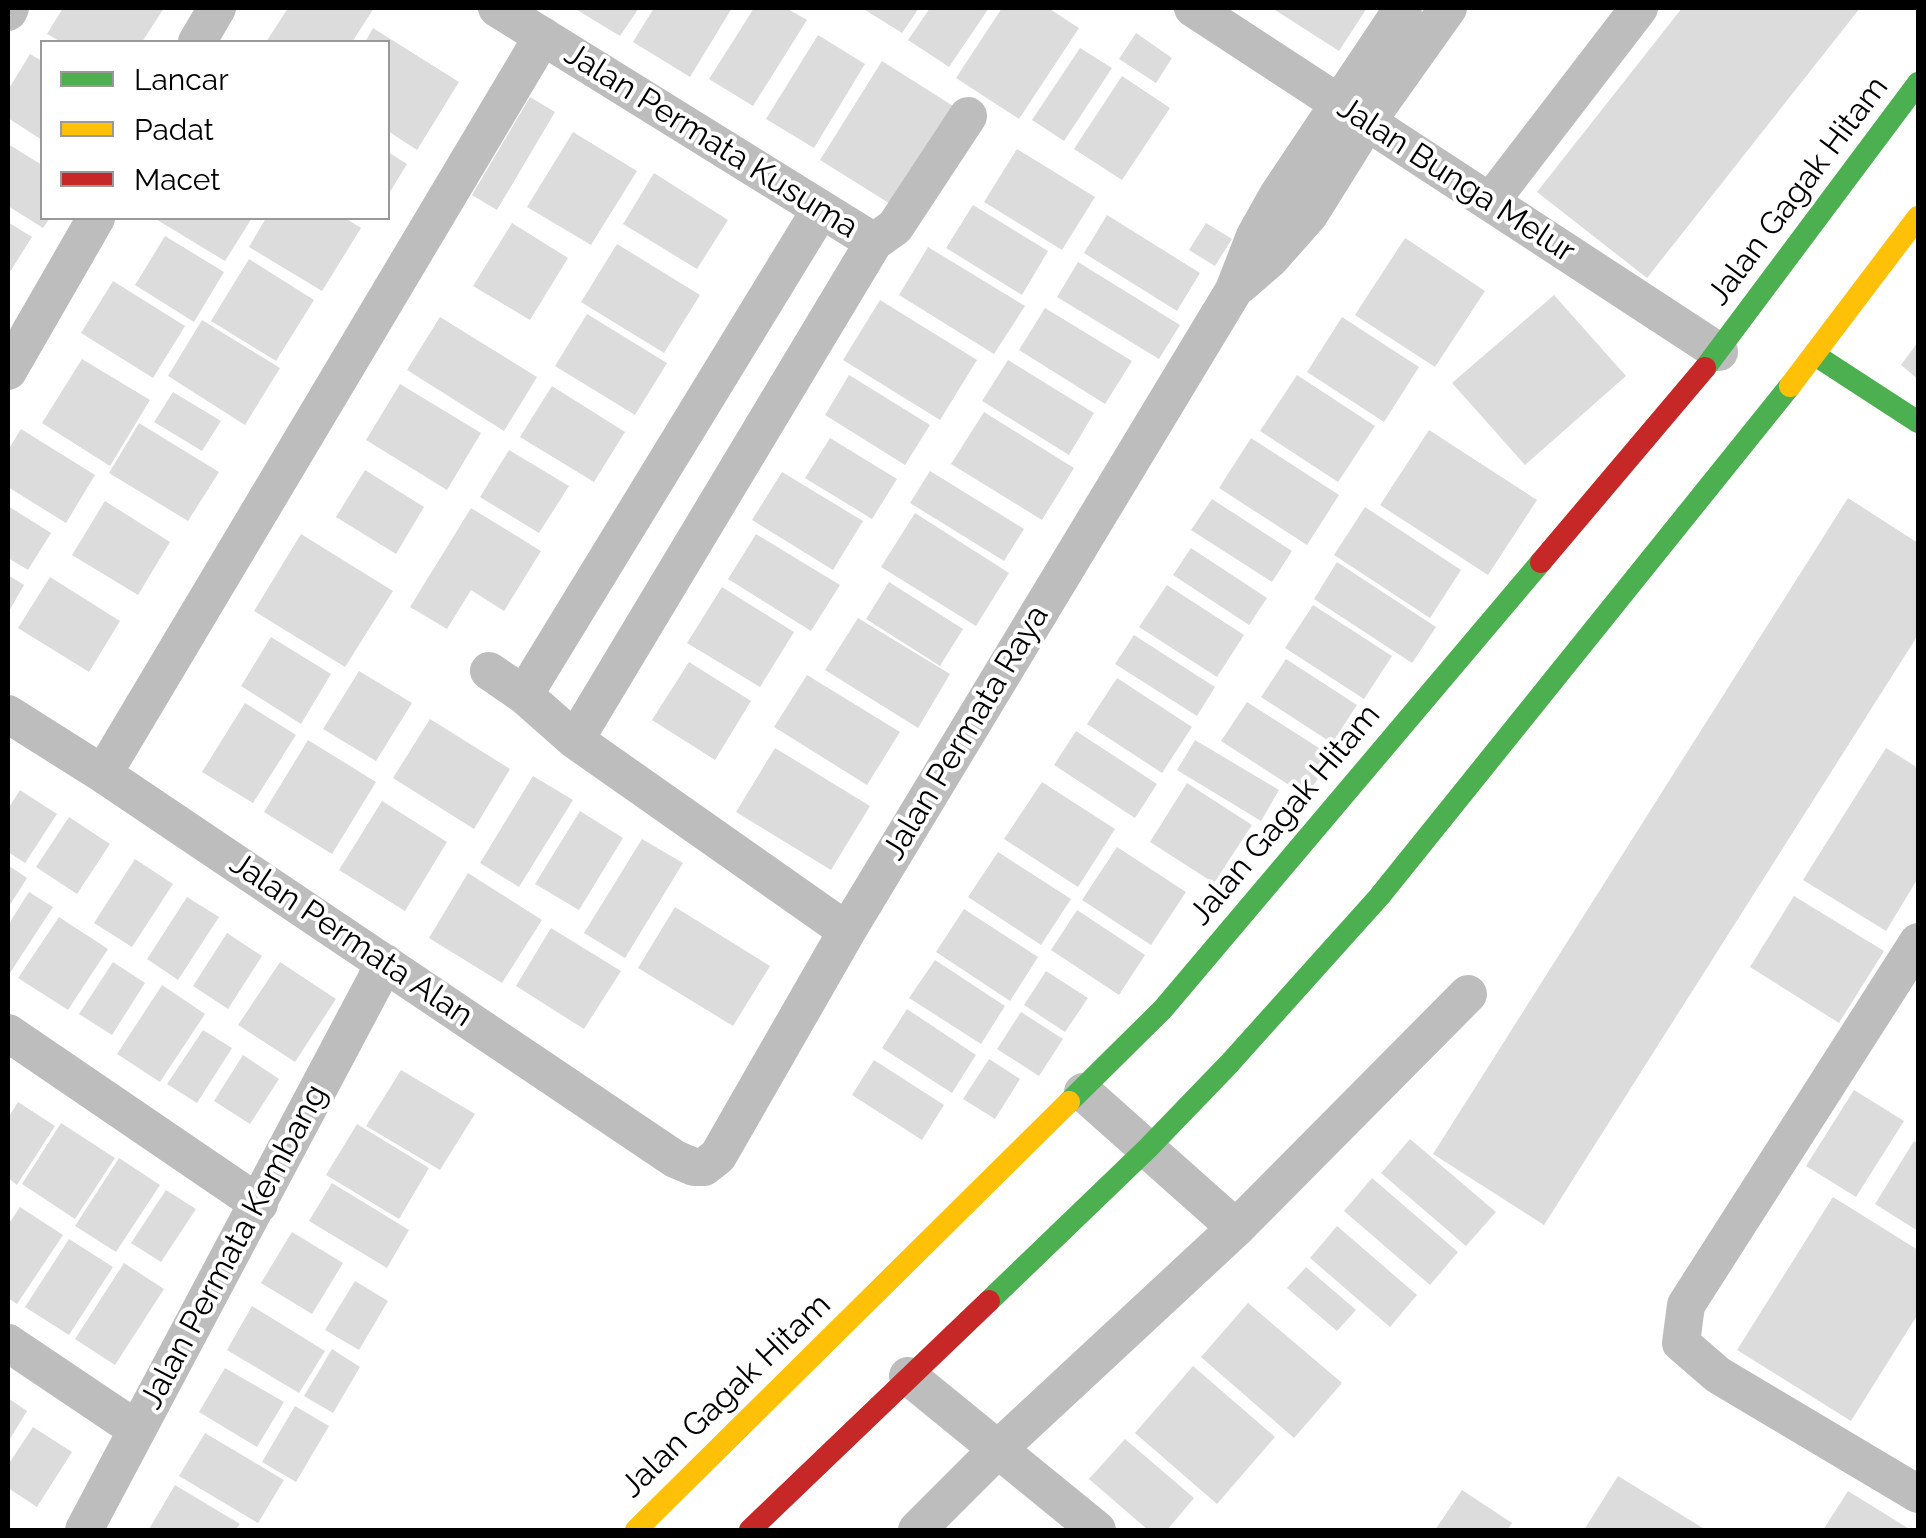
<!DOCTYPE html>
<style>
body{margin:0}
#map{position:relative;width:1926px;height:1538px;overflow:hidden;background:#fff;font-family:Raleway,sans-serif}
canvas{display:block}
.frame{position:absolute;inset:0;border:10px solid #000;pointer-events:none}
.legend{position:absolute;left:40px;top:40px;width:350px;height:180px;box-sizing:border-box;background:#fff;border:2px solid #999;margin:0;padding:12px 18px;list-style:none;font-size:30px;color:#000}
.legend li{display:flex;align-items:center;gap:20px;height:50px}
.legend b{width:50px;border:2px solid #999}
</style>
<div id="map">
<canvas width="1926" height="1538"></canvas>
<div class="frame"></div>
<ul class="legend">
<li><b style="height:12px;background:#4caf50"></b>Lancar</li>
<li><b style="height:12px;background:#ffc107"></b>Padat</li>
<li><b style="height:12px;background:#c62828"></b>Macet</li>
</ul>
</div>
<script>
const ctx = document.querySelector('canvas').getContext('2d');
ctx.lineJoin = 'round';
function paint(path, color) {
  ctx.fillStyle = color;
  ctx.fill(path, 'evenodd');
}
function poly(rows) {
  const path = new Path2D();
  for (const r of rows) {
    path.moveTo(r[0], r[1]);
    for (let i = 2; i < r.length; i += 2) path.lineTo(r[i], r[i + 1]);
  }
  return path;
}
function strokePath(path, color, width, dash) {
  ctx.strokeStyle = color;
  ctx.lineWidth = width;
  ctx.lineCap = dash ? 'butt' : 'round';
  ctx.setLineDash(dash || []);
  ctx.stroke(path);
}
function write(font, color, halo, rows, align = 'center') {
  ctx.font = font + ' Raleway,sans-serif';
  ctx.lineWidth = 8;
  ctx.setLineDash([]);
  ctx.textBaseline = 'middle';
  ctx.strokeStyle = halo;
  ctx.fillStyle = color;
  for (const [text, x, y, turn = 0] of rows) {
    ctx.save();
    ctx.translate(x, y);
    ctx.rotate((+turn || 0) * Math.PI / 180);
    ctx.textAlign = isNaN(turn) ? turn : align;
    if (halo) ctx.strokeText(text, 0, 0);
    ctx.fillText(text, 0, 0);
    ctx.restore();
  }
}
const building = poly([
 [63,8,164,8,142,42,61,42,47,34],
 [288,8,374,8,352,42,266,42],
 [574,8,639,8,620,36],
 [654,8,732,8,690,77,633,42],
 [754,8,786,8,807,20,753,106,709,79],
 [862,8,919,8,902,33],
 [930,8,989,8,949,67,908,40],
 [1002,8,1048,8,1079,28,1019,119,956,78],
 [1277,8,1367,8,1339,51,1275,10],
 [1682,8,1860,8,1647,278,1537,192],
 [373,28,459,82,417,150,388,131,388,42,365,42],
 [1136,33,1172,58,1156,83,1119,59],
 [818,35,865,64,814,148,766,119],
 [1080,48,1112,68,1064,141,1032,120],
 [30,54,42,61,42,140,8,118,8,90],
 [882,61,961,111,900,210,820,160],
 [1122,76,1170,108,1122,180,1074,149],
 [530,97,555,112,497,210,472,195],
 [573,132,637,171,591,245,527,207],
 [8,144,42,165,42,218,50,218,43,228,8,206],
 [1017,149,1095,197,1062,250,984,202],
 [388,152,407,164,388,195],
 [654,173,728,220,697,269,623,224],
 [973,205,1048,251,1022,295,946,248],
 [1107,215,1200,273,1177,311,1084,253],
 [154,218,252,218,225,261],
 [266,218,345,218,361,228,322,291,249,247],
 [8,222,32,237,8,275],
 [512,223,568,258,530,320,473,286],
 [1206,223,1232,239,1215,266,1189,250],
 [165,236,224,272,194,322,135,285],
 [1405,238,1485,291,1435,367,1355,315],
 [617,244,700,295,664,353,581,302],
 [928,247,1025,306,994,354,899,295],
 [249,259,314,300,276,361,211,321],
 [1078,262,1180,325,1159,359,1057,297],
 [113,281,185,326,153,378,81,333],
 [1554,295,1626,376,1525,465,1452,383],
 [880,300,977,360,940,420,843,360],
 [1045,308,1132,361,1105,404,1019,350],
 [587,314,667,363,635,415,555,366],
 [440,317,537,377,504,431,407,370],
 [1342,317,1419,367,1384,422,1307,372],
 [202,320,280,368,245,425,168,376],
 [1918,342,1918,379,1901,365],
 [82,359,150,400,110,466,42,423],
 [1008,360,1094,413,1069,455,982,401],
 [849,375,930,425,905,465,825,415],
 [1297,375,1375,426,1338,482,1260,431],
 [400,384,481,433,447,490,366,440],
 [552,386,625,432,594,482,520,437],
 [173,392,221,421,202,451,154,422],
 [984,412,1074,468,1042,520,951,464],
 [139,423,219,472,188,521,109,473],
 [21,429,95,475,66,523,8,487,8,450],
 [1429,430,1537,500,1488,575,1380,505],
 [830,438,897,479,872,519,805,478],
 [1251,438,1339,495,1307,545,1219,488],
 [509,450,569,486,539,533,480,497],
 [365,470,424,507,396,554,336,517],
 [930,471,1024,529,1004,561,910,503],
 [782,472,863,521,833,570,752,520],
 [1848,498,1918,543,1918,635,1544,1225,1433,1154],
 [1212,499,1292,551,1272,582,1191,530],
 [105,501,170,542,138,595,72,555],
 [8,506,51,533,28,570,8,558],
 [1365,507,1461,570,1430,618,1334,555],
 [471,508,541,551,504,611,471,590,447,629,410,607],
 [915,513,1009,573,976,626,881,567],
 [301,534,393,591,345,667,254,611],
 [756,534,840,585,811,631,728,579],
 [1191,548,1267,598,1249,625,1173,575],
 [1337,562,1436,627,1412,663,1314,599],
 [8,575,24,585,8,613],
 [50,577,120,621,89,672,18,628],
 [889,582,963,629,940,666,866,619],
 [1167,585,1244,635,1217,677,1139,627],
 [722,587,794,632,760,687,687,643],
 [1313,605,1392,656,1364,699,1285,648],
 [858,618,950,674,918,728,825,670],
 [1134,635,1215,687,1197,716,1115,664],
 [271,637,331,674,301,724,241,686],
 [1286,659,1357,705,1332,743,1261,697],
 [689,662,751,701,715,760,652,720],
 [359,671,412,703,376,761,323,729],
 [807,675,900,732,867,785,774,727],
 [1117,678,1192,727,1162,773,1087,724],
 [1247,702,1333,757,1306,796,1221,741],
 [245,703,296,735,253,803,202,772],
 [430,719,510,769,474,829,393,778],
 [1076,731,1157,784,1135,818,1054,765],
 [308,740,376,782,332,854,264,812],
 [1195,740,1279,790,1261,821,1177,770],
 [775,748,870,806,831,870,736,812],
 [1886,748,1918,768,1918,878,1886,931,1803,880],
 [533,776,573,800,519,887,480,863],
 [1042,782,1115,829,1078,887,1004,839],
 [1187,783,1252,825,1214,883,1150,842],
 [20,790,57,814,25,863,8,852,8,809],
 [382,801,447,842,405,911,339,870],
 [580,811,623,838,579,910,535,884],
 [69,817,110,844,77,894,36,867],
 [642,839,683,863,625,958,584,933],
 [1117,847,1186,892,1151,945,1082,900],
 [998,852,1071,899,1041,945,968,897],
 [135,859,173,884,132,947,94,923],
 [8,865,27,878,8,908],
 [468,873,542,920,502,983,429,938],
 [29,892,53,907,10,973,8,971,8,925],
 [1794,896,1884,951,1839,1023,1750,967],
 [187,897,219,917,178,980,147,959],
 [675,907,770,966,733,1026,638,968],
 [964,909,1038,957,1010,1001,936,952],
 [1077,910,1145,955,1119,995,1051,950],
 [59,917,108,949,68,1010,18,978],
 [551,928,621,971,584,1029,516,986],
 [227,933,262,956,228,1009,193,986],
 [935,960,1005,1006,981,1044,909,998],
 [113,962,145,983,112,1035,79,1014],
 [280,962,336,999,295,1062,238,1025],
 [1046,971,1088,998,1065,1032,1024,1005],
 [162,985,205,1014,160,1082,117,1054],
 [907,1009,976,1055,952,1093,882,1048],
 [1021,1012,1063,1039,1039,1076,997,1049],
 [203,1030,232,1048,197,1103,167,1084],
 [243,1055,279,1079,250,1124,214,1101],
 [989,1059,1020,1079,995,1119,963,1099],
 [874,1060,944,1105,922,1140,852,1095],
 [401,1070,475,1114,440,1170,366,1126],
 [1854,1090,1904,1121,1856,1197,1806,1166],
 [18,1102,55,1126,17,1185,8,1178,8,1118],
 [61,1123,115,1158,75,1219,22,1184],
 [357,1124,429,1168,399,1219,326,1175],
 [1410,1139,1496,1212,1466,1246,1381,1173],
 [1914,1141,1918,1144,1918,1231,1875,1204],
 [119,1158,160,1185,116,1252,75,1226],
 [1372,1178,1458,1252,1430,1285,1344,1211],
 [332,1183,409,1230,387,1268,309,1221],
 [166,1190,196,1209,161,1262,131,1243],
 [1833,1197,1918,1250,1918,1314,1851,1421,1737,1350],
 [20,1207,63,1235,17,1304,8,1298,8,1225],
 [1337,1226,1417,1295,1390,1327,1310,1258],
 [292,1232,343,1263,312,1314,261,1283],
 [69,1239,113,1267,69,1335,25,1307],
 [124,1263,164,1289,115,1365,75,1339],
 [1306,1267,1356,1310,1337,1331,1287,1288],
 [355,1281,388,1301,359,1350,325,1330],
 [1248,1303,1342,1383,1294,1438,1201,1357],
 [252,1306,325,1351,299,1393,227,1350],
 [332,1349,360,1367,333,1413,304,1396],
 [1193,1366,1275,1437,1217,1504,1135,1433],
 [225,1368,284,1402,257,1447,199,1412],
 [8,1398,27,1411,8,1442],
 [295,1406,329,1426,296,1482,262,1462],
 [33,1427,72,1452,37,1507,8,1488,8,1465],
 [205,1433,284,1480,258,1523,179,1476],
 [1125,1439,1194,1498,1167,1530,1148,1530,1089,1479],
 [1618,1476,1706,1530,1584,1530],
 [175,1485,240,1524,235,1530,149,1529],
 [1462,1490,1512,1523,1507,1530,1435,1530],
 [1848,1491,1911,1530,1823,1530]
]);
const street = poly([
 [497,8,874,242],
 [1193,8,1719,352],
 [8,12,10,8],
 [197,42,217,8],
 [1490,202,1639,8],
 [1240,285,1270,259,1309,215,1367,122,1448,8],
 [8,371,96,218],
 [489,671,524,695,575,740,847,931],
 [524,695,821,209],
 [8,714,103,774,675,1159,694,1167,704,1167,718,1156,847,931,1234,290,1255,236,1278,195,1403,8],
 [575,740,874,242,895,227,968,116],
 [103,774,543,36],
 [1918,942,1686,1305,1681,1343,1718,1375,1918,1494],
 [8,1033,259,1204],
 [1083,1092,1236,1228],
 [8,1343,136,1429],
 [908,1376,1097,1530],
 [84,1530,385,963],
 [917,1530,997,1450,1236,1228,1468,994]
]);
const fast = poly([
 [1815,355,1918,422],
 [1705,368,1918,83],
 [1069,1102,1163,1009,1541,562],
 [989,1301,1148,1148,1229,1064,1379,897,1790,386]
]);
const slow = poly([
 [1790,386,1918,217],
 [636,1530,1069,1102]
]);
const jam = poly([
 [1541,562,1705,368],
 [750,1530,989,1301]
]);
const streetNames = [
 ["Jalan Permata Kusuma",711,141,32],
 ["Jalan Bunga Melur",1456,180,33],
 ["Jalan Gagak Hitam",1798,191,-53],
 ["Jalan Permata Raya",966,733,-59],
 ["Jalan Gagak Hitam",1285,815,-50],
 ["Jalan Permata Alan",351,940,34],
 ["Jalan Permata Kembang",234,1247,-62],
 ["Jalan Gagak Hitam",726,1396,-44]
];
paint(building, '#dcdcdc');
strokePath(street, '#bdbdbd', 38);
strokePath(fast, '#4caf50', 22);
strokePath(slow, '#ffc107', 22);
strokePath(jam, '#c62828', 22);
write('32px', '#000', '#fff', streetNames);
</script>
